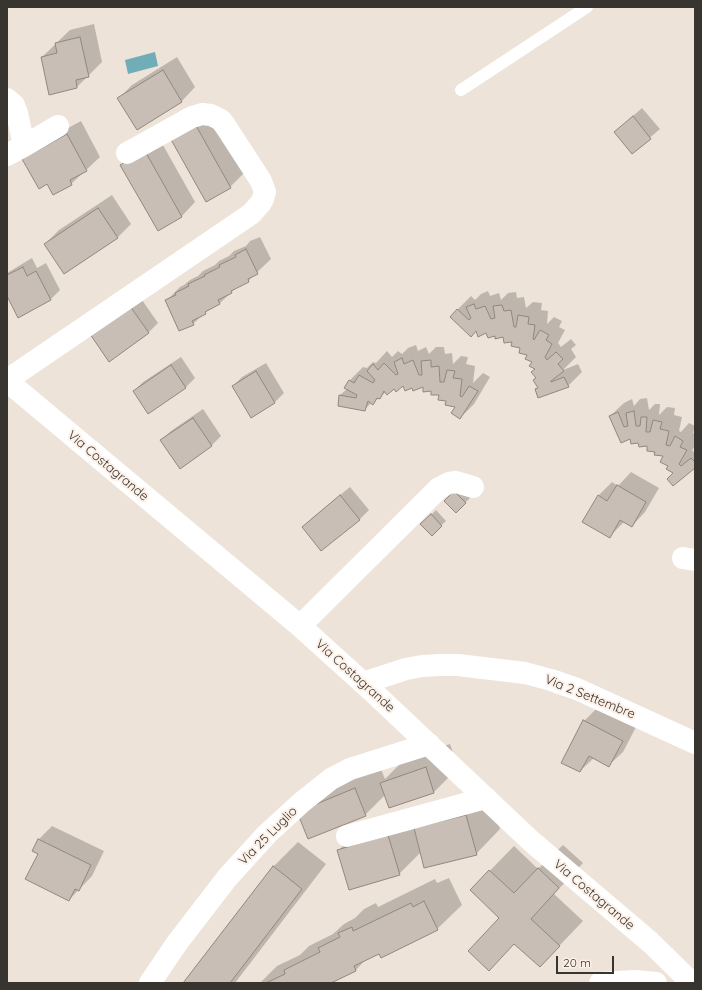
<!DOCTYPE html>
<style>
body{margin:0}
#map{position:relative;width:702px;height:990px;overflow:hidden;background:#eee3d9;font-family:Quicksand,sans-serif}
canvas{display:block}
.frame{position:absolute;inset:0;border:8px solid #383430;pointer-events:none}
.scale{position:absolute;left:556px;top:956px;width:58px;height:18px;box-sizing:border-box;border:2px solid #383430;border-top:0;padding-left:5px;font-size:12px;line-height:14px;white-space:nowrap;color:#383430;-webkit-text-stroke:3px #fcf0e7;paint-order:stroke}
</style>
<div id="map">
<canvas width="702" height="990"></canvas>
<div class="frame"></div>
<div class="scale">20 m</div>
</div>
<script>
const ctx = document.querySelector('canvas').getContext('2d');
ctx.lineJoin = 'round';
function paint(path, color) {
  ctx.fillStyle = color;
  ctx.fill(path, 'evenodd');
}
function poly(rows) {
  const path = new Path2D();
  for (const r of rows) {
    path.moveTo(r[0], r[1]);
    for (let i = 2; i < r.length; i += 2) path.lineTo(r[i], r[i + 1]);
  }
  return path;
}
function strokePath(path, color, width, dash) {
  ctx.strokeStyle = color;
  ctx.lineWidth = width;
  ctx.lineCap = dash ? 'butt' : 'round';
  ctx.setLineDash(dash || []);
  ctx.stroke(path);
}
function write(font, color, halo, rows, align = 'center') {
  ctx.font = font + ' Quicksand,sans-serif';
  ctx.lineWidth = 4;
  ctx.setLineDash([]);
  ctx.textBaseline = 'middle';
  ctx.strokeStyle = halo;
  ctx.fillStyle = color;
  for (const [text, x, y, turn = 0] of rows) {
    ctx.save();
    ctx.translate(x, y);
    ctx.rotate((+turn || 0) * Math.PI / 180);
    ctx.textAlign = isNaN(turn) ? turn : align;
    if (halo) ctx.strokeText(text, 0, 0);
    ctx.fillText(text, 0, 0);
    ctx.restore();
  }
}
const water = poly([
 [155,52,158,66,128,74,125,60]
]);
const shadow = poly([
 [94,24,102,62,77,87,50,93,42,57,70,30],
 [177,57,195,87,182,101,137,128,119,98,132,85],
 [642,108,660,129,632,153,615,132],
 [207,109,244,173,230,187,170,136],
 [81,121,100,157,71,184,37,145],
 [159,138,195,202,182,216,159,229,122,166],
 [112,195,131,224,117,238,45,244,59,230],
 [260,237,271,259,248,281,238,286,220,303,211,307,193,324,166,301,180,287,184,285,190,280,198,276,203,271,215,265,219,261,229,256,234,251,246,246,250,241],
 [32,258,37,268,46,263,60,290,51,299,19,316,7,294,7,273],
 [488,291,490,296,499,293,501,300,508,293,516,292,517,298,524,297,526,308,533,302,542,303,541,310,548,311,547,324,554,317,562,321,559,327,565,330,558,343,561,347,571,339,576,345,571,349,576,357,563,370,578,364,582,372,568,386,536,389,538,387,536,369,528,354,521,347,504,336,476,330,457,310,471,296,475,300,481,294],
 [140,297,158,323,149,332,110,360,91,334],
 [416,345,418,351,426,347,429,354,436,347,444,347,445,354,452,353,453,364,461,356,468,357,466,364,475,366,473,383,483,373,490,377,474,404,460,418,457,406,441,394,424,386,413,386,403,384,394,387,386,392,373,403,371,403,364,410,340,395,347,389,346,388,350,380,363,367,367,368,373,362,376,363,387,351,392,357,398,351,402,354,408,348],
 [181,357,195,378,186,387,148,412,134,391,143,382],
 [266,363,284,393,275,402,252,416,233,386,242,377],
 [647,398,649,410,655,404,660,404,659,415,667,407,675,408,674,415,682,417,679,431,681,432,689,423,695,426,693,433,695,434,695,445,692,451,695,452,695,466,675,473,664,456,648,445,630,438,610,416,624,403,632,399,634,406,640,399],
 [203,409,221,436,212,445,180,467,161,440,171,431],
 [631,472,659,488,645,512,632,526,624,522,609,537,598,496,612,482,618,486],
 [350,487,369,510,359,520,303,527,312,518],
 [459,488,470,498,456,512,446,501],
 [436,510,446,521,432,534,422,524],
 [598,707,636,727,623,752,609,765,594,758,580,771,584,721],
 [450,744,458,768,434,792,389,807,385,795,365,815,308,838,322,788,379,764,385,779,406,758],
 [490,791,500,829,476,854,421,852,399,874,338,851,363,826],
 [52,826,104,851,92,876,69,900,39,854,39,839],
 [298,842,326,864,235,983,184,983,273,867],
 [563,845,583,863,554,894,583,921,540,966,515,943,489,969,501,918,471,890,514,846,538,869],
 [449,878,462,905,437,929,367,958,356,970,330,983,260,983,277,966,300,955,309,946,333,934,344,924,355,918,364,909,376,903,378,907,435,879,437,883]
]);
const building = poly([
 [80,37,89,77,76,80,77,88,49,95,41,57,57,53,55,43,80,37],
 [163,70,182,102,137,130,117,98,163,70],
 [633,116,651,139,632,154,614,132,633,116],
 [194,122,231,188,206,202,169,136,194,122],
 [67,134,87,171,70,180,72,185,53,195,47,184,39,189,22,159,67,134],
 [145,151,182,217,158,231,120,165,145,151],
 [98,208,118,238,64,274,44,244,98,208],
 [246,249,258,274,248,279,249,282,231,291,232,293,218,300,220,304,205,312,206,314,192,321,194,325,179,331,165,300,176,295,175,293,189,286,188,284,205,276,204,275,220,267,219,265,236,257,235,255,246,249],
 [23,267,27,276,36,271,51,300,18,318,7,296,7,275,23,267],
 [474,304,476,309,485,306,491,319,495,318,493,306,502,305,504,311,511,310,514,327,516,327,518,315,529,317,528,324,535,325,533,339,534,340,540,330,549,335,546,340,552,344,545,357,547,360,556,352,563,359,558,364,564,371,551,381,551,382,564,377,569,387,538,398,535,389,538,388,533,380,536,378,531,372,535,369,529,366,532,362,525,359,527,355,519,353,520,348,511,346,512,342,504,343,503,337,495,339,495,336,488,338,486,333,478,337,476,331,471,337,450,317,457,309,469,320,471,318,466,307,474,304],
 [130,306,149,333,109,362,90,334,130,306],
 [402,358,404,364,413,360,419,375,422,375,421,361,431,360,431,367,439,366,440,382,444,382,447,370,455,371,453,378,462,379,460,396,462,397,469,386,478,391,460,419,451,413,455,407,445,405,446,401,438,400,439,395,431,395,431,391,423,392,423,387,413,391,412,388,405,391,403,386,396,392,394,389,387,395,384,391,380,399,377,398,373,405,368,401,365,411,338,406,339,395,356,398,357,395,344,388,349,380,354,383,359,375,373,383,375,380,367,371,373,364,378,370,384,363,396,375,398,374,394,362,402,358],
 [171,365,186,388,148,414,133,391,171,365],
 [256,371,275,403,251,418,232,386,256,371],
 [634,411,636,426,640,426,641,417,647,417,646,432,650,432,653,420,662,422,660,429,669,431,666,445,670,446,675,436,683,441,680,447,687,450,679,464,681,466,691,458,695,462,695,468,673,486,667,479,673,473,666,469,668,466,660,462,663,456,654,455,655,452,647,451,647,446,639,447,638,443,631,444,630,439,621,443,609,416,618,412,624,427,628,426,626,413,634,411],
 [193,418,212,446,180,469,160,440,193,418],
 [617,485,646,502,632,527,620,520,610,538,582,522,598,495,607,501,617,485],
 [454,491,466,503,456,513,444,501,454,491],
 [340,495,360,520,321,551,302,527,340,495],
 [431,514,442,526,432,536,420,524,431,514],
 [583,720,623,741,609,767,589,756,580,772,561,763,583,720],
 [426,767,434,793,389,808,380,783,426,767],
 [355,788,366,816,308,839,297,812,355,788],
 [466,815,477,855,424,868,414,828,466,815],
 [388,835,400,875,349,890,337,850,388,835],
 [38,839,91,865,79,891,75,889,69,901,25,879,38,854,32,851,38,839],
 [273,866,302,889,230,983,183,983,273,866],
 [538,868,559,888,531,919,560,946,540,967,514,944,489,971,468,951,499,918,470,890,489,870,514,893,538,868],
 [424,901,438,930,381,958,379,954,354,966,356,971,331,983,266,983,285,974,284,970,320,952,318,948,340,937,338,933,352,927,353,931,411,903,413,907,424,901]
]);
const service = poly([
 [461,90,587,7]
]);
const minor = poly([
 [7,99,14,105,17,113,24,146,7,155],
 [24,146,58,126],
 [7,380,251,214,260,204,263,199,265,192,261,181,226,127,221,120,211,115,202,114,192,117,127,153],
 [7,381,300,626,372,691,531,841,650,942,692,983],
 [683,558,695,560],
 [300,626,439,488,449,483,456,482,473,487],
 [363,683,406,669,422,666,440,665,458,665,525,673,551,680,577,689,695,743],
 [347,836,486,798],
 [150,983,177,943,227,878,267,834,302,802,331,779,350,769,429,744],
 [600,983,635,981,656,983]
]);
const streetNames = [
 ["Via Costagrande",108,466,40],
 ["Via Costagrande",355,676,42],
 ["Via 2 Settembre",590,697,22],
 ["Via 25 Luglio",268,836,-45],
 ["Via Costagrande",594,895,40]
];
paint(water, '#70adb7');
paint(shadow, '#0003');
paint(building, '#c9beb5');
strokePath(building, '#91877e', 1);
strokePath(service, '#fff', 12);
strokePath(minor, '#fff', 22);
write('13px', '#383430', '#fcf0e7', streetNames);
</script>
